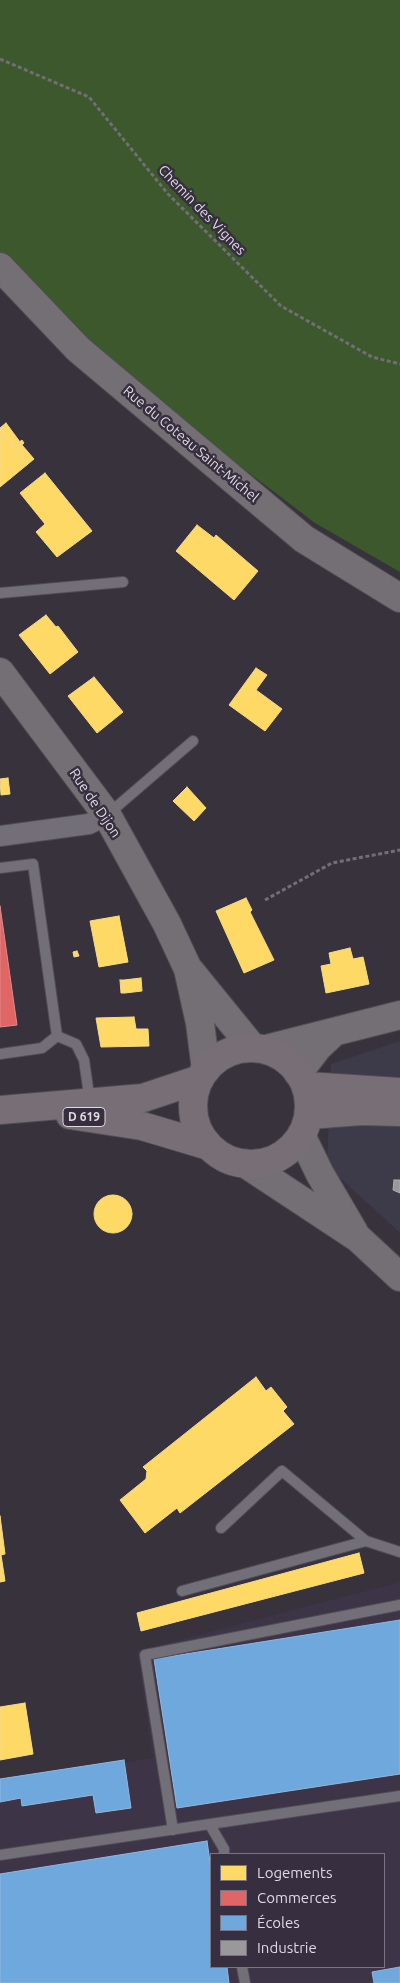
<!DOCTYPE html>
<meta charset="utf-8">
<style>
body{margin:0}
#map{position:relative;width:400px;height:1983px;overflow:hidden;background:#37323c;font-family:Ubuntu,sans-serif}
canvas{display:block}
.legend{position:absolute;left:210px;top:1853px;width:175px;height:115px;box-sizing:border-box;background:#372f3f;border:1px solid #7a7381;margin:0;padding:6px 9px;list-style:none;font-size:15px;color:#dfdae4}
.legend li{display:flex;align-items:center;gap:10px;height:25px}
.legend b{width:25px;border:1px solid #7a7381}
</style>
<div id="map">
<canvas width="400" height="1983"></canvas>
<ul class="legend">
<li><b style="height:14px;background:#ffd966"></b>Logements</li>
<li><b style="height:14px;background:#e06666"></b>Commerces</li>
<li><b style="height:14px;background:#6fa8dc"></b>Écoles</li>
<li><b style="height:14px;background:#999"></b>Industrie</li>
</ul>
</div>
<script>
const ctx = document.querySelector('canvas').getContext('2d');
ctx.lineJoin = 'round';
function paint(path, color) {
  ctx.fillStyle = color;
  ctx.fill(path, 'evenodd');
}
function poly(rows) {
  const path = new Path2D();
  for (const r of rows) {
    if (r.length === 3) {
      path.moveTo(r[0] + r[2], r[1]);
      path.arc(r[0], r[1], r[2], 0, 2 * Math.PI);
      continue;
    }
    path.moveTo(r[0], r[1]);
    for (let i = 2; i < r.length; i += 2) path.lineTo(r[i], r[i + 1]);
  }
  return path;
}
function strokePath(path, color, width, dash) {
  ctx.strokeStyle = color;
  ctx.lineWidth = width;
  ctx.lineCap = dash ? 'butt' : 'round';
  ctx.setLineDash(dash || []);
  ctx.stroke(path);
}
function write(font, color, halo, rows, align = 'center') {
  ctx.font = font + ' Ubuntu,sans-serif';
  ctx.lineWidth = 5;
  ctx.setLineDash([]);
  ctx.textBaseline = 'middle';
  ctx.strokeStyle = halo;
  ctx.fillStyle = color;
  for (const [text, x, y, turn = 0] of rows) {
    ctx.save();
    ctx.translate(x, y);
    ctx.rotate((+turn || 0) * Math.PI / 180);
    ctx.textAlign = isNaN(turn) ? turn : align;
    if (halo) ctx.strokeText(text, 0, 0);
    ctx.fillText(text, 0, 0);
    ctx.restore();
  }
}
const built = poly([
 [400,1582,400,1983,0,1983,0,1781,153,1758,137,1651],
 [211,1854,384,1854,384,1967,211,1967]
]);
const industrial = poly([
 [400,1041,400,1233,327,1166,331,1064]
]);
const green = poly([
 [0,0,400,0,400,572,315,523,0,284]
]);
const homes = poly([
 [6,423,20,442,14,446,0,428,6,423],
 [0,428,14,446,22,440,24,443,17,449,28,464,0,487,0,428],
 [22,445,34,459,28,464,17,449,22,445],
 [45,473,92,531,57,557,36,532,45,524,20,493,45,473],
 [197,525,214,538,216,535,258,571,234,600,176,551,197,525],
 [46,615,56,627,58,626,78,652,50,674,19,635,46,615],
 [256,668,267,675,256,690,282,709,265,731,229,705,256,668],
 [94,677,123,712,97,733,68,696,94,677],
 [8,778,10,794,1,795,0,779,8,778],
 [187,787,206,808,194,821,173,801,187,787],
 [246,898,252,910,250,912,274,960,244,973,216,911,246,898],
 [119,916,128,962,99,967,90,921,119,916],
 [350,948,353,959,363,957,369,984,326,993,321,966,331,964,329,953,350,948],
 [77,951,79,956,74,957,73,952,77,951],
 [141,978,142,991,125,993,124,980,141,978],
 [120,980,124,980,125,993,121,993,120,980],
 [134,1017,136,1029,148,1029,149,1046,101,1047,96,1018,134,1017],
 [113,1214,19],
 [256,1377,266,1391,271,1387,287,1407,283,1411,294,1424,180,1513,177,1508,145,1533,120,1500,146,1479,147,1471,143,1467,256,1377],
 [0,1516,5,1554,1,1555,5,1581,0,1582,0,1516],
 [359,1553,364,1573,141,1631,137,1613,359,1553],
 [25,1703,33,1754,0,1760,0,1707,25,1703]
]);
const shops = poly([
 [0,906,17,1025,0,1027,0,906]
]);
const schools = poly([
 [400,1620,400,1774,177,1808,154,1659,400,1620],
 [124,1760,131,1808,96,1813,93,1795,22,1806,21,1798,0,1802,0,1779,124,1760],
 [207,1841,211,1869,211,1967,227,1967,229,1983,0,1983,0,1874,207,1841],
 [400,1967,400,1983,374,1983,372,1972,400,1967]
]);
const industry = poly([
 [394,1180,400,1180,400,1193,393,1190,394,1180]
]);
const path = poly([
 [0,59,89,97,168,194,281,306,372,357,400,364],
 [265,900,332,863,400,850]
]);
const lane = poly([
 [0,593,123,582],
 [107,815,193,741],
 [0,868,33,864,57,1036],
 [57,1036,76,1044,84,1060,90,1102],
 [0,1054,42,1048,57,1036],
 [221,1528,282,1471,366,1541,400,1552],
 [182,1591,366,1541],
 [210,1825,224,1849,224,1854],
 [173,1830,145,1655,400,1605],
 [0,1855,400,1796],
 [242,1967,245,1983]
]);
const street = poly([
 [0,836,89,824,107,815]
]);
const secondary = poly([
 [0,267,78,349,304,539,400,598],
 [0,672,107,815,167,924,188,969,200,1023,206,1070],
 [191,972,252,1047],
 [266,1049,400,1015],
 [298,1073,318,1047,333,1033],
 [302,1137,320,1174,354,1232],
 [246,1164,358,1238,400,1277]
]);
const primary = poly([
 [251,1106,58],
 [306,1086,400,1092],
 [0,1110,143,1098,200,1079],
 [70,1115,142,1126,209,1146],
 [309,1115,361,1111,400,1112]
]);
const shields = [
 [84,1117,42]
];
const shieldNames = [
 ["D 619",84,1117]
];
const streetNames = [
 ["Chemin des Vignes",202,210,46],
 ["Rue du Coteau Saint-Michel",191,444,40],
 ["Rue de Dijon",95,803,56]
];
paint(built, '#3d3447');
paint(industrial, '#3d3a4a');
paint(green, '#3c582c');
paint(homes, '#ffd966');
strokePath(homes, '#f5d98c', 1);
paint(shops, '#e06666');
strokePath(shops, '#e0898c', 1);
paint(schools, '#6fa8dc');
strokePath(schools, '#91b7de', 1);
paint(industry, '#999');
strokePath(industry, '#aeacb0', 1);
strokePath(lane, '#514e55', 12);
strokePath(street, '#514e55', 22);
strokePath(secondary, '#514e55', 30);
strokePath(primary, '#514e55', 30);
strokePath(path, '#726e75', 3, [4, 2.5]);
strokePath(lane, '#736f78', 10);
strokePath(street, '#736f78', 20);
strokePath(secondary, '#746e75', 28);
strokePath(primary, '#786f76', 28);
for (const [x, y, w] of shields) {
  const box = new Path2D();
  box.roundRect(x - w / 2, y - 9.5, w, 19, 4);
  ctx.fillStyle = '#372f3f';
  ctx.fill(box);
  strokePath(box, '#dfdae4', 1);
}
write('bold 12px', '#dfdae4', null, shieldNames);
write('14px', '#dfdae4', '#372f3f', streetNames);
</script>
